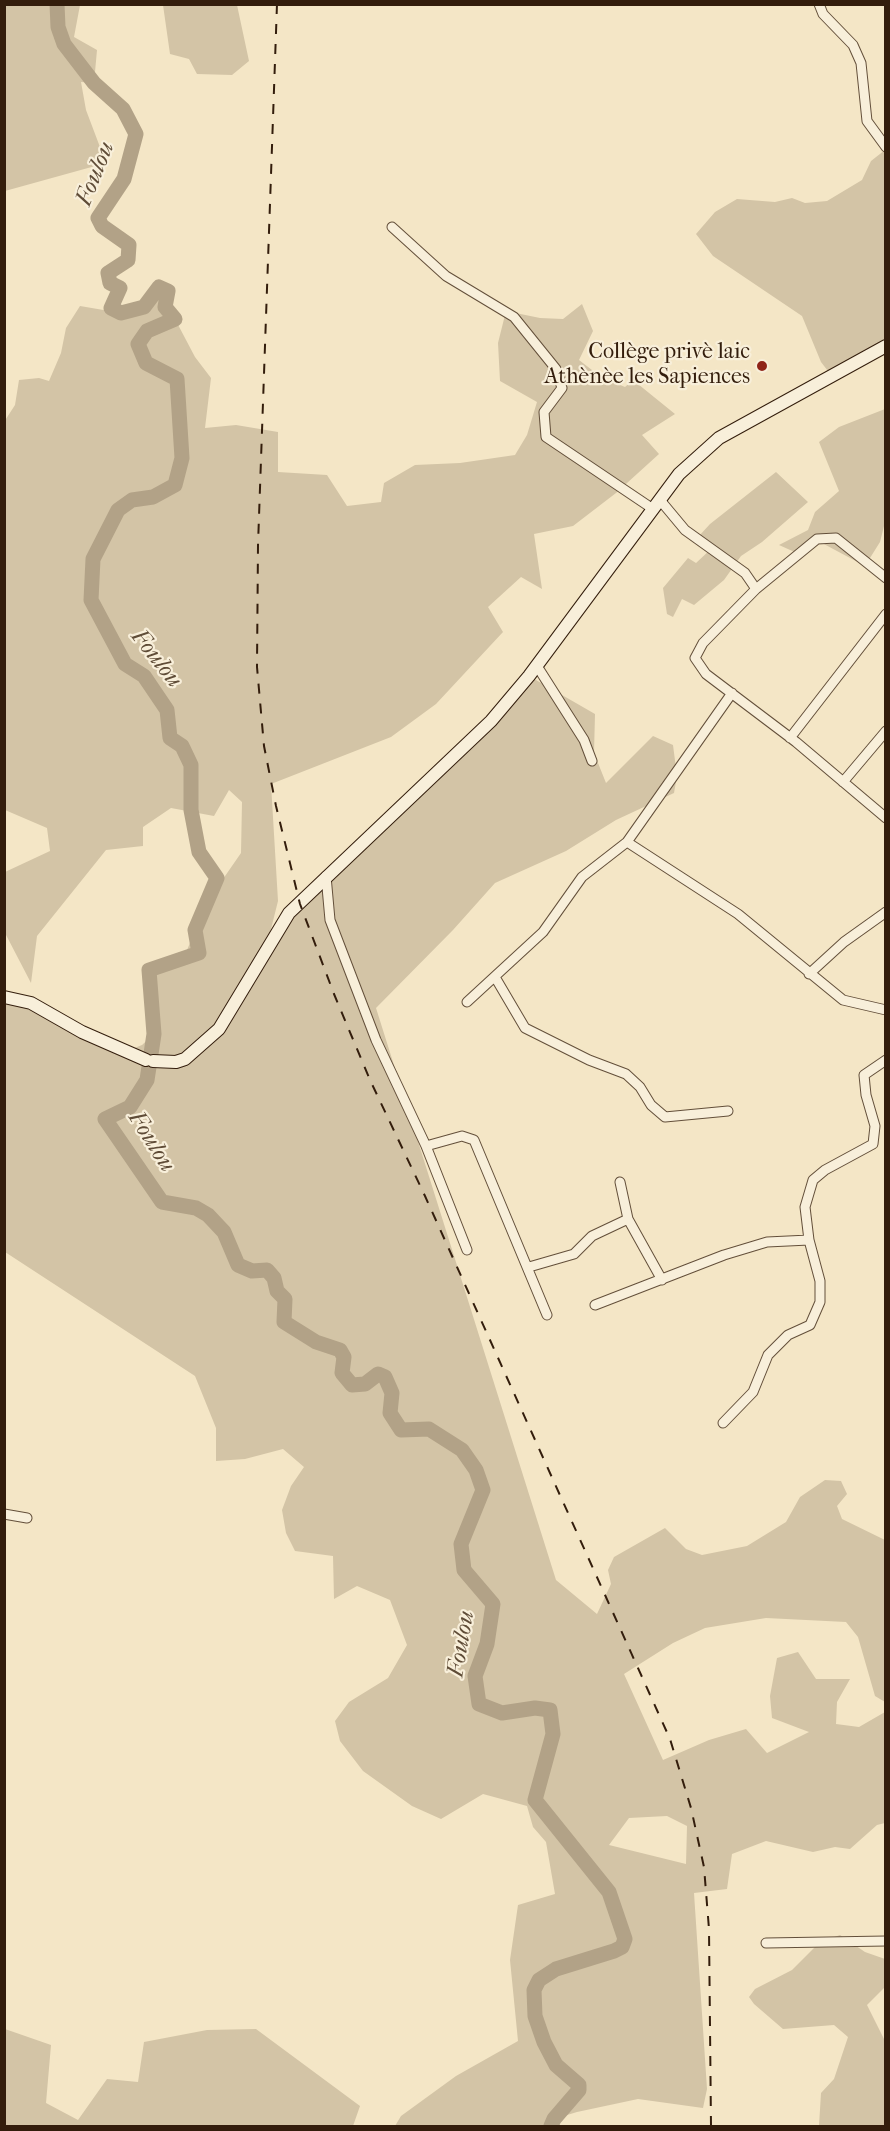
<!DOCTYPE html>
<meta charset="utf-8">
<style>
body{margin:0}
#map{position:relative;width:890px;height:2131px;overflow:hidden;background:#f4e6c6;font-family:"IM FELL French Canon",serif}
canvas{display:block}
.frame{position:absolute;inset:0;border:6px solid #331d0c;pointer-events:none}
</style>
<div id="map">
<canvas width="890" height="2131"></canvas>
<div class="frame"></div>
</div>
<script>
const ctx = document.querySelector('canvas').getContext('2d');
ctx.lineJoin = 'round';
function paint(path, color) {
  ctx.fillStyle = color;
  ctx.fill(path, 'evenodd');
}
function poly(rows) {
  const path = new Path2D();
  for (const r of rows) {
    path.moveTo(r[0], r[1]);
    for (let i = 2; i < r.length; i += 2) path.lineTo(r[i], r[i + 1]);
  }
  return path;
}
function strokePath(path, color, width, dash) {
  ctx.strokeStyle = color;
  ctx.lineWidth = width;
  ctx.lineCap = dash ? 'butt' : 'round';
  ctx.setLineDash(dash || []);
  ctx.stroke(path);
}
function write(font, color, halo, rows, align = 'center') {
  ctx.font = font + ' "IM FELL French Canon",serif';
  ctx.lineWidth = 4.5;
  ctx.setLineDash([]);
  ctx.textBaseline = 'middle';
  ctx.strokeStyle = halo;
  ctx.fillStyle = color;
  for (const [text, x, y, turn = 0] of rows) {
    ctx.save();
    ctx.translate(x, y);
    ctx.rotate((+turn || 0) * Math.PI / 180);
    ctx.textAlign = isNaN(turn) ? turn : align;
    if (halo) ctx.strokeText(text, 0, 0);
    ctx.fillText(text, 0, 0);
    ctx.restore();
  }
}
const green = poly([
 [4,5,80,5,74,37,97,50,94,83,81,82,86,110,106,163,5,191],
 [163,5,237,5,249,61,232,75,197,74,189,59,170,54],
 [885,150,885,346,831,375,821,362,802,316,713,256,696,234,715,212,737,199,775,202,792,198,805,203,827,201,862,180,871,161],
 [159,287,168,291,165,307,175,319,195,357,211,378,205,428,236,425,278,432,278,472,327,475,347,506,381,502,384,483,415,465,460,463,515,455,527,435,537,402,500,381,498,343,506,311,540,318,563,319,582,304,593,331,579,360,601,377,625,387,633,380,675,414,642,435,659,454,616,493,573,526,534,534,542,589,521,577,488,607,503,632,436,704,391,737,271,784,278,901,267,945,529,676,595,714,594,753,606,783,653,736,673,745,677,776,674,793,616,820,566,851,495,883,453,930,376,1008,556,1580,597,1614,611,1584,608,1570,614,1557,665,1528,686,1549,702,1555,747,1546,786,1522,800,1497,825,1480,841,1481,847,1494,837,1506,842,1519,885,1540,885,1702,875,1696,858,1637,846,1622,766,1618,705,1628,673,1643,624,1674,663,1760,709,1740,746,1729,767,1753,809,1732,772,1718,770,1696,777,1658,798,1652,816,1679,850,1679,837,1702,836,1724,859,1727,885,1712,885,1823,877,1825,850,1849,835,1847,813,1852,766,1841,732,1854,727,1889,694,1893,707,2089,703,2108,638,2099,577,2112,554,2119,551,2126,395,2126,401,2116,456,2076,518,2041,510,1960,518,1905,555,1894,546,1842,533,1827,527,1806,483,1794,441,1819,412,1806,363,1771,340,1741,335,1721,349,1702,388,1678,407,1645,390,1600,357,1586,334,1599,333,1556,295,1551,286,1533,282,1510,291,1486,304,1467,283,1449,245,1459,216,1461,216,1428,195,1376,5,1252,5,997,127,1051,142,1045,154,1034,149,970,187,950,217,878,223,879,241,853,242,802,229,790,214,816,171,808,143,827,143,846,106,850,37,936,31,983,5,933,5,872,50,851,47,828,5,810,4,422,15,405,19,380,39,378,49,381,61,353,66,328,80,306,121,313,144,307],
 [667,1816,687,1826,686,1864,609,1845,629,1818],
 [885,409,885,522,880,542,865,566,822,543,799,554,779,545,808,530,815,512,839,491,819,442,839,427],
 [776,472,808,502,762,542,741,556,724,580,694,605,682,599,673,617,667,614,663,588,688,558,696,563,711,549,699,536,710,524],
 [840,1935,865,1952,885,1959,885,1987,867,2005,885,2041,885,2126,819,2126,821,2093,834,2079,848,2037,834,2025,783,2029,754,2004,749,1997,755,1989,792,1970,820,1942],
 [256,2029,360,2106,353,2126,5,2126,5,2029,51,2045,46,2103,78,2120,107,2079,138,2082,144,2042,207,2030]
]);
const river = poly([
 [57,4,58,27,64,44,94,83,123,109,136,134,124,179,98,218,102,226,129,245,128,260,108,273,110,283,120,288,111,308,121,313,144,307,159,287,168,291,165,307,175,319,147,331,138,344,146,363,177,379,182,458,175,485,153,497,132,500,118,510,93,559,91,600,125,664,144,676,167,710,170,738,182,746,191,765,191,810,199,852,217,878,195,930,199,953,149,970,154,1034,147,1080,130,1107,105,1119,162,1202,196,1208,208,1215,224,1232,238,1265,252,1271,267,1270,274,1278,277,1291,285,1299,284,1322,316,1342,340,1350,344,1357,342,1373,352,1385,365,1384,378,1374,385,1377,392,1393,390,1413,401,1430,429,1429,462,1450,476,1470,483,1490,461,1544,464,1570,493,1604,487,1644,475,1676,479,1704,502,1713,535,1708,550,1710,553,1734,535,1800,609,1892,625,1939,622,1947,614,1951,556,1969,539,1980,534,1990,535,2016,544,2042,556,2065,579,2085,579,2090,554,2119,551,2126]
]);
const street = poly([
 [819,4,823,14,853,45,861,63,867,121,886,147],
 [392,227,446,276,514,317,556,369,562,388,544,412,546,437,653,509],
 [660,500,685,530,745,573,756,589,703,643,695,658,706,674,796,742,886,818],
 [756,589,817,539,836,538,886,578],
 [537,666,584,740,592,761],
 [790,738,886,614],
 [843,782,886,731],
 [627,842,738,914,843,1000,886,1010],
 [326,876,330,920,376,1040,426,1146,467,1250],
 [809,974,844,942,886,912],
 [495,977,525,1028,589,1060,626,1074,640,1087,651,1105,665,1117,728,1111],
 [467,1002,543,932,582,877,627,842,732,693],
 [426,1146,462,1136,474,1140,547,1315],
 [620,1182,628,1219,662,1280],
 [529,1267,574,1254,592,1236,628,1219],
 [595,1305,724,1255,767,1242,809,1240],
 [723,1423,753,1392,768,1355,788,1335,810,1325,820,1302,820,1281,809,1240,805,1207,813,1180,825,1170,873,1144,875,1126,866,1095,864,1075,886,1060],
 [4,1514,27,1518],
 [766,1943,886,1941]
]);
const secondary = poly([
 [4,997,31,1003,82,1032,146,1060],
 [153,1061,176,1062,185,1059,219,1029,289,913,491,721,529,676,679,474,719,438,886,346]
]);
const rail = poly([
 [277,4,258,545,257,667,264,746,276,806,300,904,334,994,370,1080,425,1196,670,1739,691,1808,704,1867,709,1929,711,2126]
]);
const markers = [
 [762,366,6,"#8f2418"]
];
const poiNames = [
 ["Collège privè laic",750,353],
 ["Athènèe les Sapiences",750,378]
];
const waterNames = [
 ["Foulou",96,174,-68],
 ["Foulou",156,659,52],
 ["Foulou",151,1142,58],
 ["Foulou",462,1644,-80]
];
paint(green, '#d3c4a6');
strokePath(river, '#b2a287', 15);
strokePath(street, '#634f3a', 11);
strokePath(secondary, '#331d0c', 14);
strokePath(street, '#f8efda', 9);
strokePath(secondary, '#f8efda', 12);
strokePath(rail, '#331d0c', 2, [10, 10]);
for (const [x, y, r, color] of markers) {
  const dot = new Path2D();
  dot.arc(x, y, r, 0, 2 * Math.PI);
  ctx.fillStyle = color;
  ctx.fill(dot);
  strokePath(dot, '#f8efda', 2);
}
write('22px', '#331d0c', '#f8efda', poiNames, 'right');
write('italic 24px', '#5f4c37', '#f8efda', waterNames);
</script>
